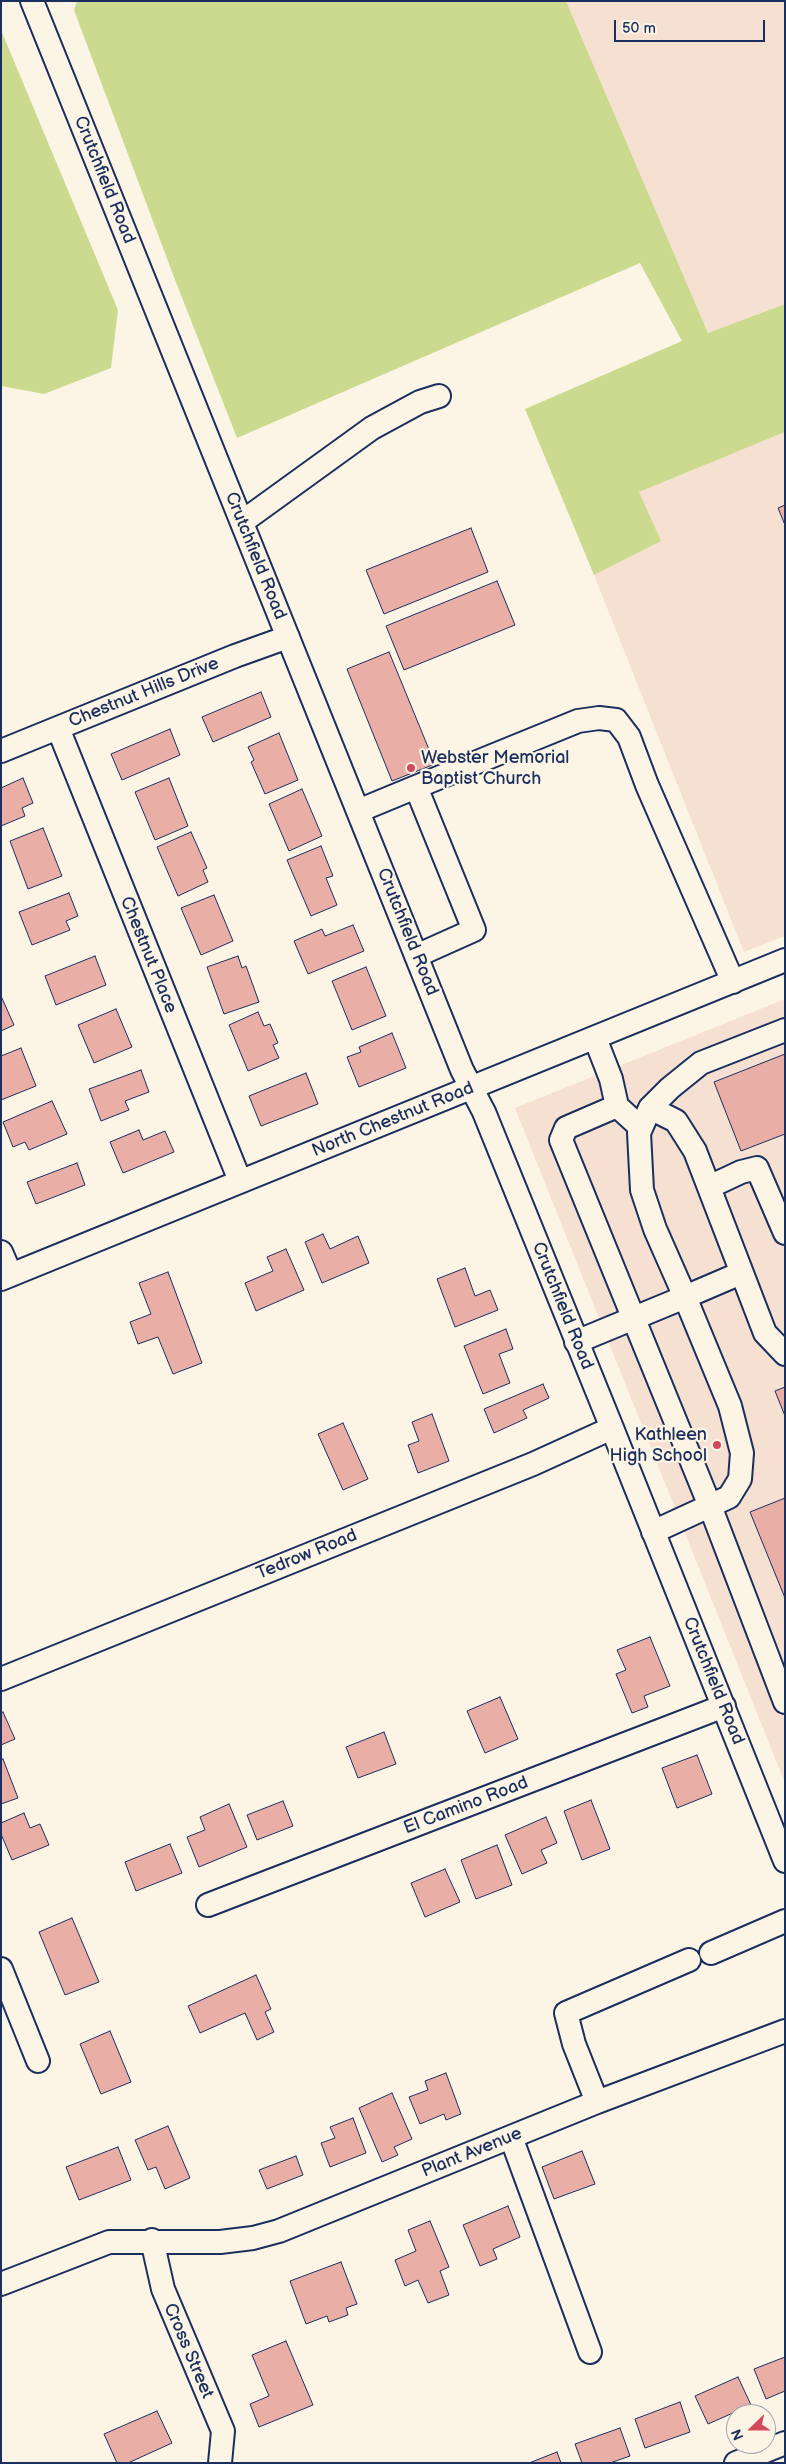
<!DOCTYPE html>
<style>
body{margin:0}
#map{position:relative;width:786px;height:2464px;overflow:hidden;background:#fcf5e5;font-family:"Balsamiq Sans",sans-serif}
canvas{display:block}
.frame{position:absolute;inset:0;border:2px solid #1b2f5e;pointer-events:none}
.north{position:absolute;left:726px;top:2404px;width:50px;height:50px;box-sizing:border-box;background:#fcf5e5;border:1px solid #a2a6af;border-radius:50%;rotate:248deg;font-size:14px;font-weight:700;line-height:20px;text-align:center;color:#1b2f5e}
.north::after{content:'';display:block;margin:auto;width:18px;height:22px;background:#d1495b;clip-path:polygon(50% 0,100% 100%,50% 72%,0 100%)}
.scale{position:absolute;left:614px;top:20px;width:151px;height:22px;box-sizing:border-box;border:2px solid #1b2f5e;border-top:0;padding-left:6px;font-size:15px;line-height:18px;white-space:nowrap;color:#1b2f5e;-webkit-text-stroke:4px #fcf5e5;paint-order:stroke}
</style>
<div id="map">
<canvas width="786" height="2464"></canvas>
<div class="frame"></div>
<div class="north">N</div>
<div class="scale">50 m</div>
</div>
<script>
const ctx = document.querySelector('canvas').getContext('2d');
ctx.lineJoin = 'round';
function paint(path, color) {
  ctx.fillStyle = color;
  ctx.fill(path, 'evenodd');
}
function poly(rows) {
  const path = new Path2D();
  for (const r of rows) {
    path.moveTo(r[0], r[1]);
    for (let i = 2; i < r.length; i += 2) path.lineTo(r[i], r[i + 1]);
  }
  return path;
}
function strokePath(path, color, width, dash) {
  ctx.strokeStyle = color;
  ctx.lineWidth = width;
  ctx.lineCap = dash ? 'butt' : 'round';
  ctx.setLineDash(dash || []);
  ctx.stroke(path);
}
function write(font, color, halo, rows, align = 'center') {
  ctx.font = font + ' "Balsamiq Sans",sans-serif';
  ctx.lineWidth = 4.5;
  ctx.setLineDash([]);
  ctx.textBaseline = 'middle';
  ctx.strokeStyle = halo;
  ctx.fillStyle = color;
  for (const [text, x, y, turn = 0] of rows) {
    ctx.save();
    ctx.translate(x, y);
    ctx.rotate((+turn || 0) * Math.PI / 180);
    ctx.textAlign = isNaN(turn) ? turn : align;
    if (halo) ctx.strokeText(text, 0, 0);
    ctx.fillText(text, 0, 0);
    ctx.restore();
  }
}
const built = poly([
 [566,1,785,1,785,304,708,333],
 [785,432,785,936,744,952,594,575,660,541,638,492],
 [785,999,785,1783,515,1108]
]);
const green = poly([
 [77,1,566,1,708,333,785,304,785,432,639,492,661,541,594,575,525,409,682,341,640,263,237,438,172,272,74,10],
 [1,30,118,310,111,368,44,394,1,386]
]);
const building = poly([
 [785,505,785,525,778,508,785,505],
 [471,528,488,572,384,614,366,570,471,528],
 [497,581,515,625,404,670,386,626,497,581],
 [389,652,435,764,392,781,347,669,389,652],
 [261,692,271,717,213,742,202,717,261,692],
 [170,729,180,755,122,780,111,754,170,729],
 [279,733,298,780,265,794,251,762,254,760,248,747,279,733],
 [23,778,33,803,22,808,25,816,1,826,1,788,23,778],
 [169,778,188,826,155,840,135,792,169,778],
 [302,789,322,836,289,851,269,804,302,789],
 [43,828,62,876,28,889,10,841,43,828],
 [191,832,207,868,203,870,208,882,178,896,157,847,191,832],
 [321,846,333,876,326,878,337,905,311,916,287,860,321,846],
 [69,893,78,916,66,921,70,930,32,945,19,912,69,893],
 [214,895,233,941,201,955,181,908,214,895],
 [353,925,364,951,308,974,294,941,322,929,325,936,353,925],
 [95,956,106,985,56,1005,45,976,95,956],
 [238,956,242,968,246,966,259,1002,224,1014,207,967,238,956],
 [366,967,386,1016,352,1030,332,981,366,967],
 [1,996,14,1025,1,1031,1,996],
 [116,1009,132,1047,94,1063,78,1025,116,1009],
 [258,1012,264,1026,270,1024,278,1043,273,1045,279,1058,248,1071,229,1025,258,1012],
 [392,1033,406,1068,359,1087,347,1057,361,1052,359,1047,392,1033],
 [21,1048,36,1086,1,1100,1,1056,21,1048],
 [785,1054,785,1134,741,1151,714,1082,785,1054],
 [141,1070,149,1092,125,1101,129,1110,101,1121,89,1089,141,1070],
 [306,1073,318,1104,261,1126,249,1096,306,1073],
 [52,1101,67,1134,29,1150,25,1142,13,1147,3,1122,52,1101],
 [139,1130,143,1140,165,1131,174,1152,123,1173,110,1142,139,1130],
 [77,1163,85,1185,36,1204,27,1182,77,1163],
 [323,1234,330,1249,358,1236,369,1263,322,1283,305,1242,323,1234],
 [286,1249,304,1290,256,1311,245,1283,273,1271,267,1257,286,1249],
 [465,1268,475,1296,490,1290,498,1310,455,1327,437,1279,465,1268],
 [168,1272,202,1363,173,1374,158,1337,138,1344,130,1322,151,1314,139,1283,168,1272],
 [506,1329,513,1349,499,1354,510,1383,483,1394,464,1346,506,1329],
 [543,1384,549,1398,523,1410,527,1418,494,1433,484,1409,543,1384],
 [785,1387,785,1416,775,1391,785,1387],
 [432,1414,449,1461,418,1473,408,1445,419,1441,412,1422,432,1414],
 [343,1423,368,1479,343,1490,318,1434,343,1423],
 [785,1498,785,1598,750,1512,785,1498],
 [650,1637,670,1686,644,1696,648,1707,632,1713,616,1674,626,1670,617,1650,650,1637],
 [500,1697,518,1739,485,1753,467,1711,500,1697],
 [3,1712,15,1739,1,1745,1,1713,3,1712],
 [384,1732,396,1764,358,1778,346,1747,384,1732],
 [697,1755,712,1794,677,1808,662,1768,697,1755],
 [3,1759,18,1798,1,1804,1,1760,3,1759],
 [591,1800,610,1849,582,1860,564,1811,591,1800],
 [283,1801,293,1826,257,1840,247,1815,283,1801],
 [229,1804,247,1847,199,1867,187,1837,205,1830,200,1817,229,1804],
 [24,1813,30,1828,40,1824,49,1845,12,1860,1,1834,1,1823,24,1813],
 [546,1817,557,1843,541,1850,547,1863,522,1874,505,1835,546,1817],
 [170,1844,182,1873,136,1891,125,1862,170,1844],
 [497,1845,512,1885,476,1899,461,1860,497,1845],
 [445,1869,460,1902,425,1917,411,1883,445,1869],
 [72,1918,99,1982,65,1995,39,1932,72,1918],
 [256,1975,271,2009,265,2012,274,2032,257,2040,245,2013,200,2033,188,2006,256,1975],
 [110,2031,131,2082,101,2094,80,2044,110,2031],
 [446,2073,461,2114,446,2120,444,2114,420,2124,409,2097,428,2090,425,2081,446,2073],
 [392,2093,412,2139,394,2147,398,2155,382,2162,359,2108,392,2093],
 [353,2118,366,2153,330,2167,321,2143,335,2138,330,2127,353,2118],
 [168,2126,190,2178,165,2189,156,2167,148,2170,135,2140,168,2126],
 [118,2147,131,2180,79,2200,66,2167,118,2147],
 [582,2151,595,2184,554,2199,542,2167,582,2151],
 [296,2156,303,2175,267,2189,259,2170,296,2156],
 [508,2206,520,2237,493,2249,497,2259,480,2266,463,2225,508,2206],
 [430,2221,449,2267,440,2271,449,2295,428,2303,418,2280,405,2286,395,2260,416,2251,408,2230,430,2221],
 [341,2262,357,2304,346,2308,348,2315,329,2322,327,2316,306,2324,290,2281,341,2262],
 [286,2341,313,2405,259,2427,250,2404,269,2396,252,2355,286,2341],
 [785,2357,785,2391,766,2399,754,2369,785,2357],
 [738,2377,751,2405,708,2424,695,2396,738,2377],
 [680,2402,690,2432,645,2448,635,2419,680,2402],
 [157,2411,172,2443,128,2463,117,2463,104,2434,157,2411],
 [620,2428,630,2456,610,2463,582,2463,575,2444,620,2428],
 [557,2452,561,2463,529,2463,557,2452]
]);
const minor = poly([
 [32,1,462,1070,484,1112,612,1428,785,1861],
 [242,522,372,428,420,402,439,396],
 [58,728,240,1181],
 [1,751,235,656,288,637],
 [416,787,578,721,599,718,616,720,629,737,647,785,733,982],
 [358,811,416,787,474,930,416,956],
 [595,1038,611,1079,617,1106],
 [650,1108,676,1121,695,1151,765,1333,785,1354],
 [640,1127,617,1106,566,1128,561,1140,712,1511,785,1702],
 [709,1187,741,1172,757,1168,785,1233],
 [1,1252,11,1275],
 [741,1273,685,1297,655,1229,642,1190,639,1133,650,1108,670,1088,701,1063,785,1030],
 [1,1279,785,960],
 [576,1342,685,1297,730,1406,742,1453,740,1479,729,1497,653,1532],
 [1,1679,533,1464,612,1428],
 [208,1905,724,1706],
 [711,1953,785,1921],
 [1,1969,38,2061],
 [597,2102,574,2044,566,2013,689,1960],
 [511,2137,590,2352],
 [152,2240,163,2289,223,2431,220,2463],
 [1,2284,109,2242,220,2242,253,2238,279,2231,597,2102,785,2031],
 [736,2463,785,2443]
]);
const markers = [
 [411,768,5,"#d1495b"],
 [717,1445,5,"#d1495b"]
];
const streetNames = [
 ["Crutchfield Road",104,180,68],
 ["Crutchfield Road",255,556,68],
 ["Chestnut Hills Drive",144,693,-22],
 ["Crutchfield Road",407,932,68],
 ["Chestnut Place",148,955,68],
 ["North Chestnut Road",393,1120,-22],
 ["Crutchfield Road",562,1306,68],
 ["Tedrow Road",307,1555,-22],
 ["Crutchfield Road",713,1681,68],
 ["El Camino Road",466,1806,-21],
 ["Plant Avenue",472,2153,-22],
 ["Cross Street",188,2351,67]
];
const poiNames = [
 ["Webster Memorial",421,758],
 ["Baptist Church",421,779],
 ["Kathleen",707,1435,"right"],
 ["High School",707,1456,"right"]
];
paint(built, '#f6e0d2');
paint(green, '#cbda8e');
paint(building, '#e9aea5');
strokePath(building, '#1b2f5e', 1);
strokePath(minor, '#1b2f5e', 26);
strokePath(minor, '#fcf5e5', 22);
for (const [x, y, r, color] of markers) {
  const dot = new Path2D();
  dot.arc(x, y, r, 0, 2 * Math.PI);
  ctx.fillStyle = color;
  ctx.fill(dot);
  strokePath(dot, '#fcf5e5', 2);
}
write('18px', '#1b2f5e', '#fcf5e5', streetNames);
write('18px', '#1b2f5e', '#fcf5e5', poiNames, 'left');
</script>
